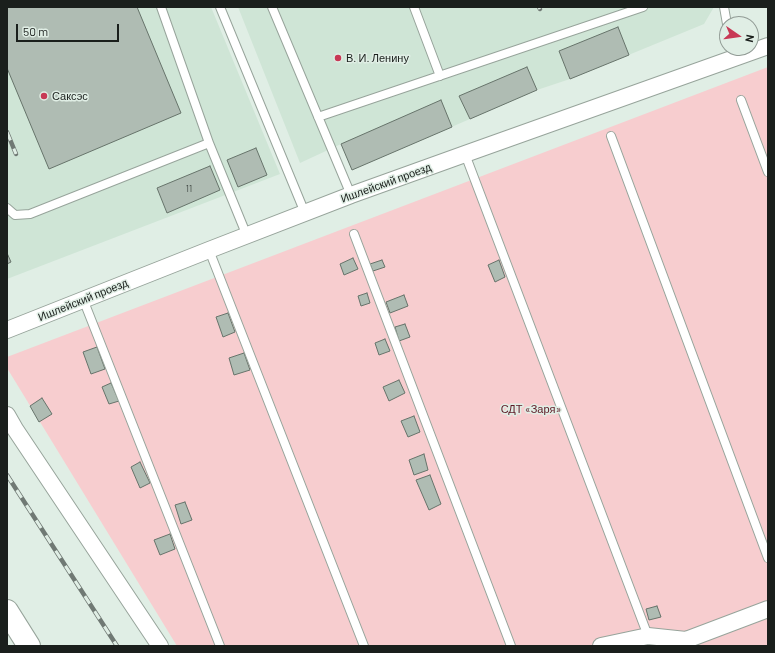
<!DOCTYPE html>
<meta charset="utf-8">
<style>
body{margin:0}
#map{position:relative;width:775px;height:653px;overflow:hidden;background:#e0eee5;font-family:Barlow,sans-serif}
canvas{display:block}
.frame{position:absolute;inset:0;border:8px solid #1a1f1c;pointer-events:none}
.north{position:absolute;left:719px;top:16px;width:40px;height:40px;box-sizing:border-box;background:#e0eee5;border:1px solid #919b95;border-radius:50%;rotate:103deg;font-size:11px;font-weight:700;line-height:16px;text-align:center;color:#1a1f1c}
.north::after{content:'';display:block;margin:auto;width:14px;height:18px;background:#c83855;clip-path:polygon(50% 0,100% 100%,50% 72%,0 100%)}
.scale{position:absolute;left:16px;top:24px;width:103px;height:18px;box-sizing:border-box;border:2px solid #1a1f1c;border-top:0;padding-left:5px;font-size:12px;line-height:14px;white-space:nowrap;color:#1a1f1c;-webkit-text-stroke:3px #e0eee5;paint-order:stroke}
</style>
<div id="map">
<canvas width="775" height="653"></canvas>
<div class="frame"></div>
<div class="north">N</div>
<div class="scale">50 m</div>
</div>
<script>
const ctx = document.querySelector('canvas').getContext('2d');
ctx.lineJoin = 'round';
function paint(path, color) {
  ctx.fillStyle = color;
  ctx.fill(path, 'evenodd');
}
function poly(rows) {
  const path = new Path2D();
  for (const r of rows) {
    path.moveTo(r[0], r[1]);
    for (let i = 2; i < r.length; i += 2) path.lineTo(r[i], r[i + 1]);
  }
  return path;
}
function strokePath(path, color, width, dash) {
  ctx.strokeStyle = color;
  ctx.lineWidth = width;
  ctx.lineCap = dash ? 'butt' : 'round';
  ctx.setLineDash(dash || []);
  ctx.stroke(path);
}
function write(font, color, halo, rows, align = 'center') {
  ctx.font = font + ' Barlow,sans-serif';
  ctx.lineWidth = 3;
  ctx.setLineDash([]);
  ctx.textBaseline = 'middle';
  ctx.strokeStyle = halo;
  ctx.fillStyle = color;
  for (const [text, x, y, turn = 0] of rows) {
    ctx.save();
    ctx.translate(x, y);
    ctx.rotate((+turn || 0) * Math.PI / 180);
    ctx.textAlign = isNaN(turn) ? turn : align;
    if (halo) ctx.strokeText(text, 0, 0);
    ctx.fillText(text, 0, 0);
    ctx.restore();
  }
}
const built = poly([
 [7,7,211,7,280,174,7,279],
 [238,7,714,7,704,24,570,79,537,90,352,170,341,144,300,163]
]);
const green = poly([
 [768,67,768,646,177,646,7,368,7,357]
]);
const building = poly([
 [7,7,137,7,181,113,49,169,7,68,7,7],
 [618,27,629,55,570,79,559,51,618,27],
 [527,67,537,90,470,119,459,96,527,67],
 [441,100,452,127,352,170,341,144,441,100],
 [256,148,267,175,238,187,227,160,256,148],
 [210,166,220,190,167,213,157,188,210,166],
 [7,253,11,262,7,264,7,253],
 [353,258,358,269,344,275,340,264,353,258],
 [382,260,385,267,373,271,370,264,382,260],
 [499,260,505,277,495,282,488,265,499,260],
 [367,293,370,303,361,306,358,296,367,293],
 [404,295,408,306,390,313,386,302,404,295],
 [228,313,235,332,223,337,216,317,228,313],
 [405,324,410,337,399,341,395,327,405,324],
 [385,339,390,351,379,355,375,343,385,339],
 [97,347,105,369,91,374,83,352,97,347],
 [244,353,250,370,234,375,229,358,244,353],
 [399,380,405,393,389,401,383,387,399,380],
 [111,383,119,401,109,404,102,387,111,383],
 [42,398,52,414,39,422,30,406,42,398],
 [414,416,420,432,408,437,401,421,414,416],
 [424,454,428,470,414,475,409,460,424,454],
 [140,462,150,483,140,488,131,467,140,462],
 [430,475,441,504,429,510,416,480,430,475],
 [185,502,192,520,181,524,175,505,185,502],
 [170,534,175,549,160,555,154,540,170,534],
 [657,606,661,617,649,620,646,609,657,606]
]);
const service = poly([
 [161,7,209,143,247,236],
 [220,7,305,213],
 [272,7,351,195],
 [414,7,440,76],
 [724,7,727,24],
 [741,100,768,172],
 [318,117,643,7],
 [611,136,768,558],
 [465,154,648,636],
 [7,208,15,215,30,214,209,143],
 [354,234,511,646],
 [209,250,364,646],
 [83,299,220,646]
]);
const minor = poly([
 [7,330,209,250,351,195,465,154,768,46],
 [7,415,15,429,160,646],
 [601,646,648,636,686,640,768,609]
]);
const primary = poly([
 [7,611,29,646]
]);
const rail = poly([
 [539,7,540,9],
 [7,132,16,154],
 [7,475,117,646]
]);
const markers = [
 [338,58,4,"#c83855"],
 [44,96,4,"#c83855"]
];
const numberNames = [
 ["11",189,189]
];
const poiNames = [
 ["В. И. Ленину",346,58],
 ["Саксэс",52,96]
];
const streetNames = [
 ["Ишлейский проезд",386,183,-20],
 ["Ишлейский проезд",83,300,-22]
];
const parkNames = [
 ["СДТ «Заря»",531,409]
];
paint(built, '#cfe5d6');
paint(green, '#f7cdcf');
paint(building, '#afbcb3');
strokePath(building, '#67746b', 1);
strokePath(service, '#97a49b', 10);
strokePath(minor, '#97a49b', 18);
strokePath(primary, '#97a49b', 24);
strokePath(service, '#fff', 8);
strokePath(minor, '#fff', 16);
strokePath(primary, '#fff', 22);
strokePath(rail, '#707974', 4.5);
strokePath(rail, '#e0eee5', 3, [9]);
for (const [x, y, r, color] of markers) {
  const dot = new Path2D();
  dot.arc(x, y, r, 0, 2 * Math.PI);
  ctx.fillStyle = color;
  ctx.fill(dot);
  strokePath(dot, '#e0eee5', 1.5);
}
write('9px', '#3f4642', null, numberNames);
write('11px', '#1a1f1c', '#e0eee5', poiNames, 'left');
write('11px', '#1a1f1c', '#e0eee5', streetNames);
write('11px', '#5d1724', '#e0eee5', parkNames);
</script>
